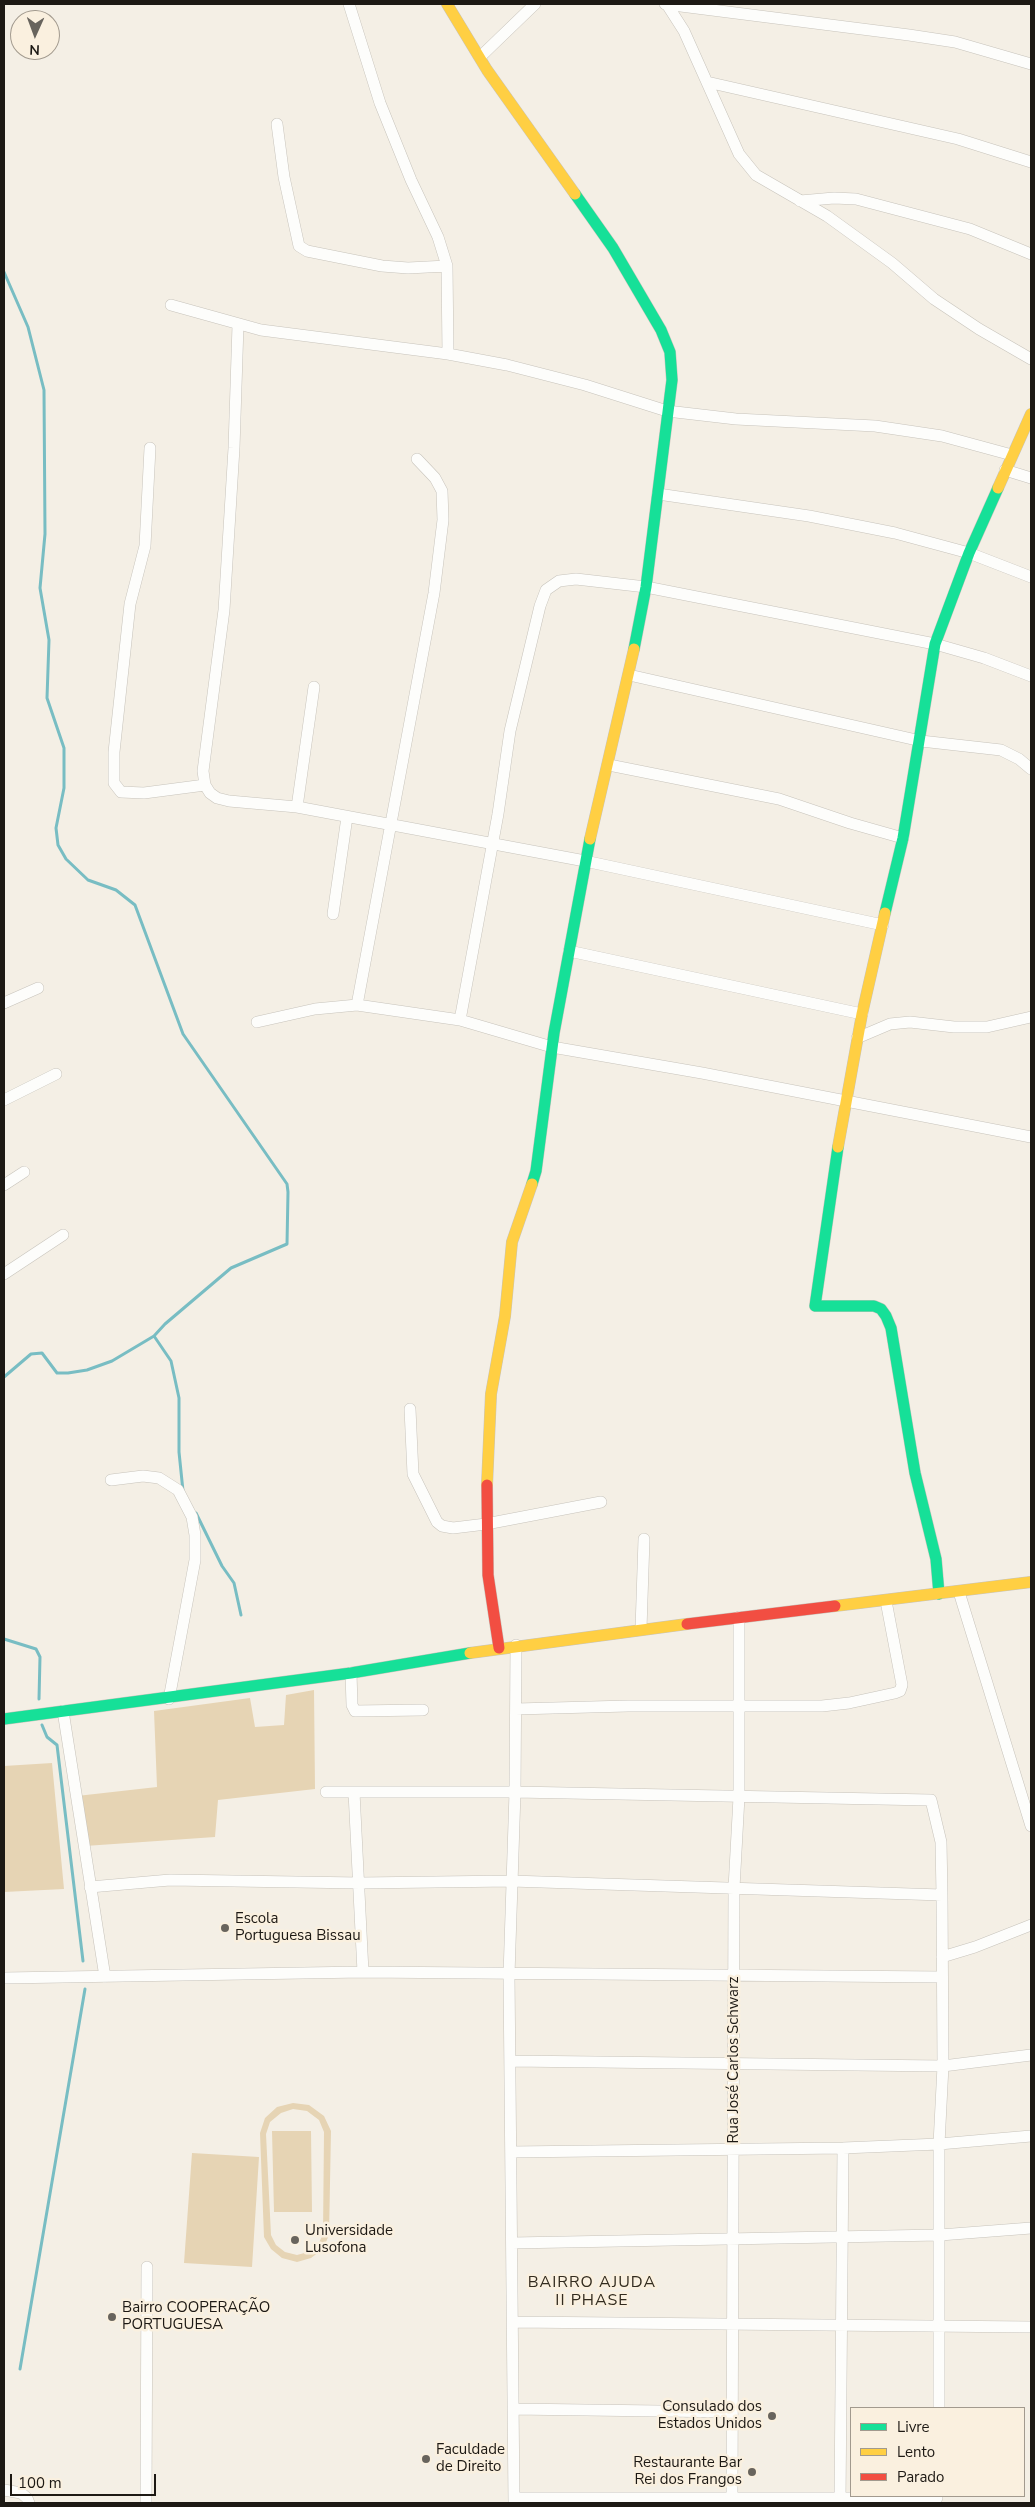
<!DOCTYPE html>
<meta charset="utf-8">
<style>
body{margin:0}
#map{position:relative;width:1035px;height:2507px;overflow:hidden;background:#f4efe5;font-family:"Nunito Sans",sans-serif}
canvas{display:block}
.frame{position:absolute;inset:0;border:5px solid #1d1914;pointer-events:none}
.legend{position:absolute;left:850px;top:2407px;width:175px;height:90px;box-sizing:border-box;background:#faf0df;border:1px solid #a29a8e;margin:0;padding:6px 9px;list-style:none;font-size:15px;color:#1d1914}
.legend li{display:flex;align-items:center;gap:10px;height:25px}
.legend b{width:25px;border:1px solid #a29a8e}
.north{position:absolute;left:10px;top:10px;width:50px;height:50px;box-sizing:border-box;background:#faf0df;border:1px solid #a29a8e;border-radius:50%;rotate:182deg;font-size:14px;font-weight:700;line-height:20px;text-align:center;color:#1d1914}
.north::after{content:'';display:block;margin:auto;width:18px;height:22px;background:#68645d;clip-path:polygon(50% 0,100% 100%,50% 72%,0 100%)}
.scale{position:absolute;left:10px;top:2474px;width:146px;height:22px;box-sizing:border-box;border:2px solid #1d1914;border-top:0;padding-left:6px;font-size:15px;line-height:18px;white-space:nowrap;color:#1d1914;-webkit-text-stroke:4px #faf0df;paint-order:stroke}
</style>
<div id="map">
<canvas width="1035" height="2507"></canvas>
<div class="frame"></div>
<ul class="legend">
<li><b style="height:6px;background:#16e098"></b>Livre</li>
<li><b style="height:6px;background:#ffcf43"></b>Lento</li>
<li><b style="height:6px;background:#f24e42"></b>Parado</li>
</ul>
<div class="north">N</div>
<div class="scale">100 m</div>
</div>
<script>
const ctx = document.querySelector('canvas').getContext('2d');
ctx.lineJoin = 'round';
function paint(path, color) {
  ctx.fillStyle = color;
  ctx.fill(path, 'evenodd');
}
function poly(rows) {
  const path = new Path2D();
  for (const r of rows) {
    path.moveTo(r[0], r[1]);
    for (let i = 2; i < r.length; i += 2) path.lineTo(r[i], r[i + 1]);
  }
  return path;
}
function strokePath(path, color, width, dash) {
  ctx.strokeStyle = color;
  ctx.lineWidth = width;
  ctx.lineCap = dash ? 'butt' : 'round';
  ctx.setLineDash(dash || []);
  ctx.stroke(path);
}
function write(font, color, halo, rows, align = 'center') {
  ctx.font = font + ' "Nunito Sans",sans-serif';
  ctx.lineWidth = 5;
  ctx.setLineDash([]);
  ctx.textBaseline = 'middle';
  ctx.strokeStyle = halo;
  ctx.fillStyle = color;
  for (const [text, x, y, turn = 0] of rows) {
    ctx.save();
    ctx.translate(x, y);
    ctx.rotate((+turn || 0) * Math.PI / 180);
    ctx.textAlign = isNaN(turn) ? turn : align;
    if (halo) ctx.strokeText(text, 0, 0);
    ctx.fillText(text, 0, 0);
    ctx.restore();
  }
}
const green = poly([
 [314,1690,315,1789,218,1800,215,1837,85,1846,77,1796,157,1787,154,1711,250,1698,255,1727,284,1725,286,1695],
 [52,1763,64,1889,4,1892,4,1766],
 [293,2103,309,2105,324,2116,331,2131,329,2235,323,2249,311,2258,297,2262,282,2258,271,2249,264,2237,260,2133,265,2118,277,2107],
 [293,2109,307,2111,319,2120,324,2132,323,2234,318,2245,308,2252,297,2255,285,2252,276,2245,271,2235,266,2134,270,2122,281,2113],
 [272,2131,311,2131,312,2212,274,2212],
 [192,2153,259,2157,252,2267,184,2263]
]);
const stream = poly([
 [4,272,28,327,44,390,45,534,40,588,49,640,47,698,64,748,64,788,56,828,58,845,66,859,88,880,116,890,135,905,183,1034,287,1184,288,1192,287,1244,231,1268,165,1324,154,1336,112,1361,87,1370,68,1373,57,1373,42,1353,31,1354,4,1377],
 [154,1336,171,1361,179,1398,179,1452,183,1491],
 [196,1513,222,1566,234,1583,241,1615],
 [4,1639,36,1649,40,1657,39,1699],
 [42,1725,47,1737,57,1745,83,1961],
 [20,2369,85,1989]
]);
const street = poly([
 [349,4,380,103,411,180,438,237,447,266,448,354],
 [665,4,909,35,955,42,1031,64],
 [668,6,684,31,739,154,756,175,827,216,892,263,934,299,979,329,1031,359],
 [480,57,535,4],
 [707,82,958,139,1031,162],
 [277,124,284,177,299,246,307,251,382,266,408,268,447,266],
 [800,201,834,198,856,199,970,229,1031,254],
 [171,305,261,330,448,354,507,365,585,385,667,411,736,419,875,426,942,436,1012,455],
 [238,325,234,448,224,610,203,771,205,785,210,793,217,798,229,801,297,807,585,861,883,925],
 [150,448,145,546,130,604,114,752,114,783,121,792,144,793,205,785],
 [1005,470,1031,478],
 [658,494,809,516,895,533,969,553,1031,577],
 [629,675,921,741,1001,750,1019,759,1031,769],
 [609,765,779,799,850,823,903,838],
 [297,807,314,687],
 [333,914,347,817],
 [569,951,862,1014],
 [4,1003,38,988],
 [357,1005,434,593,443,520,442,491,435,478,417,459],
 [460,1020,498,814,510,731,540,606,546,590,559,581,576,579,646,587,935,644,984,658,1031,676],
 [257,1022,315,1009,357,1005,460,1020,552,1047,702,1073,1031,1137],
 [857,1038,890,1024,910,1022,954,1027,987,1027,1031,1017],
 [4,1100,56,1074],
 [4,1185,24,1172],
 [4,1274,63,1235],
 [410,1409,413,1474,437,1522,442,1526,453,1528,486,1524,601,1502],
 [111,1480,143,1476,159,1478,178,1490,192,1517,195,1535,195,1560,169,1699],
 [959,1592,1031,1826],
 [641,1629,644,1539],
 [351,1673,352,1705,355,1711,423,1710],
 [516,1709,628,1706,822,1706,849,1703,895,1693,900,1691,902,1685,886,1601],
 [63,1711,105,1977],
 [326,1792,515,1792,931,1800,941,1842,942,1895,943,2066,939,2144,939,2408],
 [354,1792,363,1972],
 [90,1887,170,1880,360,1883,511,1881,942,1895],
 [942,1957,975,1947,1031,1925],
 [4,1978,363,1972,942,1977],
 [510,2061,943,2066,1031,2055],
 [511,2152,843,2148,939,2144,1031,2136],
 [512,2243,940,2235,1031,2228],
 [513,2322,1031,2327],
 [513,2409,732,2412],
 [4,2490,21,2493,27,2498,29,2503],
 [514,2498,937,2498],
 [146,2503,147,2267],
 [514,2503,509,1975,515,1792,516,1645],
 [732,2503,734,1888,739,1797,739,1617],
 [840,2503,843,2148]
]);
const fast = poly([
 [575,194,613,248,661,330,670,352,672,380,646,587,634,649],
 [885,913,903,838,935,644,969,553,998,488],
 [838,1147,815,1306,874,1306,881,1309,886,1316,891,1328,915,1473,936,1559,939,1594],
 [532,1184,536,1171,554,1033,590,839],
 [4,1719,351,1673,470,1653]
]);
const slow = poly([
 [447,4,487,70,575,194],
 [998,488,1031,414],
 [590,839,634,649],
 [838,1147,862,1014,885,913],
 [487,1485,491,1394,505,1316,512,1242,532,1184],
 [835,1606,1031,1582],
 [470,1653,687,1624]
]);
const jam = poly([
 [487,1485,488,1575,499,1648],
 [687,1624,835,1606]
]);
const markers = [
 [225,1928,5,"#68645d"],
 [295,2240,5,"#68645d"],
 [112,2317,5,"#68645d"],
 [772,2416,5,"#68645d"],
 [426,2459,5,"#68645d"],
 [752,2472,5,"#68645d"]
];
const poiNames = [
 ["Escola",235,1919],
 ["Portuguesa Bissau",235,1936],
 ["Universidade",305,2231],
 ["Lusofona",305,2248],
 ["Bairro COOPERAÇÃO",122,2308],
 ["PORTUGUESA",122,2325],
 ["Consulado dos",762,2407,"right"],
 ["Estados Unidos",762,2424,"right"],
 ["Faculdade",436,2450],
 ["de Direito",436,2467],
 ["Restaurante Bar",742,2463,"right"],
 ["Rei dos Frangos",742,2480,"right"]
];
const streetNames = [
 ["Rua José Carlos Schwarz",734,2060,-90]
];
const neighbourhoodNames = [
 ["BAIRRO AJUDA",592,2283],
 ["II PHASE",592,2301]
];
paint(green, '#e6d4b4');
strokePath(stream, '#78bdc3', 3);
strokePath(street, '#c7c3bb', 12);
strokePath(fast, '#c7c3bb', 12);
strokePath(slow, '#c7c3bb', 12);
strokePath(jam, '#c7c3bb', 12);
strokePath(street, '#fdfdfb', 11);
strokePath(fast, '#16e098', 11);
strokePath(slow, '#ffcf43', 11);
strokePath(jam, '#f24e42', 11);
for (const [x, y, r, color] of markers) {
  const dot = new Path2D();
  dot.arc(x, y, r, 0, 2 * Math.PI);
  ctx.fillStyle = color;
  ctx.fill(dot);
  strokePath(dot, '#faf0df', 2);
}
write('15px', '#1d1914', '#faf0df', poiNames, 'left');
write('15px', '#1d1914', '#faf0df', streetNames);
ctx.letterSpacing = '1px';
write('16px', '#332c1f', '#faf0df', neighbourhoodNames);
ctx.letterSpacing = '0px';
</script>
